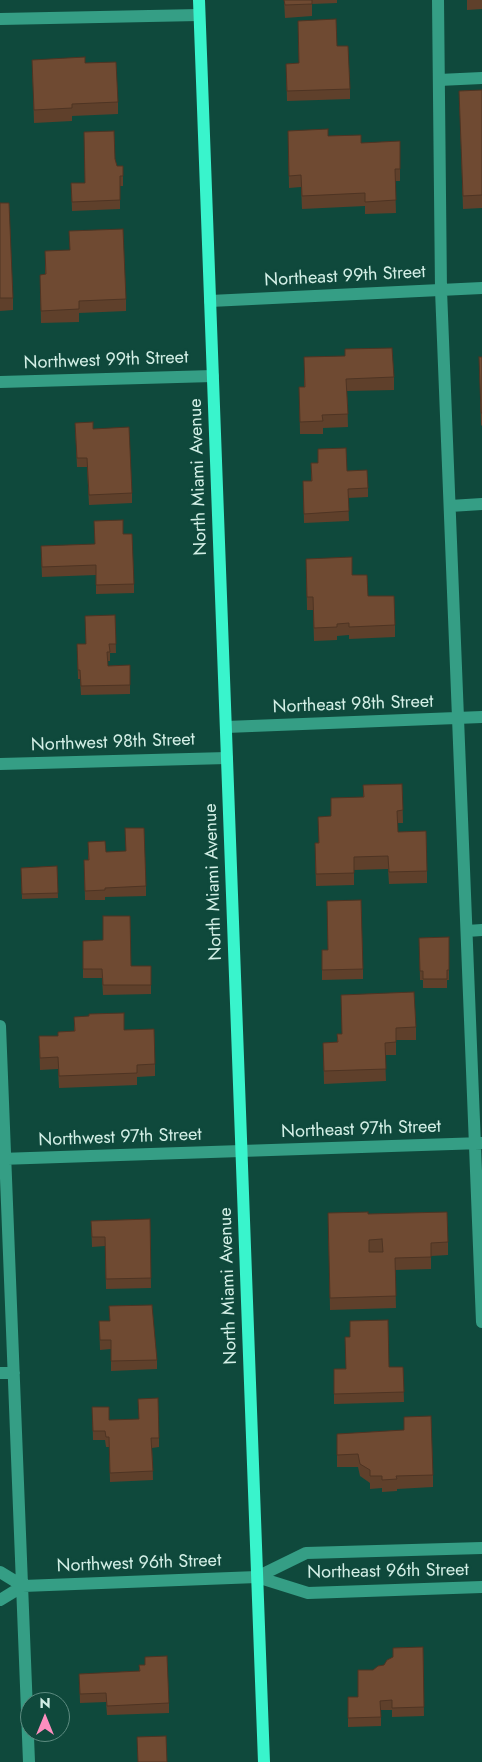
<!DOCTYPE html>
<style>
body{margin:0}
#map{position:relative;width:482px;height:1762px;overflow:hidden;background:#0f493c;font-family:Jost,sans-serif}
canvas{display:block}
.north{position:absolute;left:20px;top:1692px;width:50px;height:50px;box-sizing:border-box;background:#0f493c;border:1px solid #5d8b80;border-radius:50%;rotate:0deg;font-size:14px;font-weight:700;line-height:20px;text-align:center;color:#d3efe6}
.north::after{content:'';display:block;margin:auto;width:18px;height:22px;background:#fd8ebe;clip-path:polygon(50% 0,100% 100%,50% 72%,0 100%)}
</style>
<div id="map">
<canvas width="482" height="1762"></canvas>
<div class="north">N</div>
</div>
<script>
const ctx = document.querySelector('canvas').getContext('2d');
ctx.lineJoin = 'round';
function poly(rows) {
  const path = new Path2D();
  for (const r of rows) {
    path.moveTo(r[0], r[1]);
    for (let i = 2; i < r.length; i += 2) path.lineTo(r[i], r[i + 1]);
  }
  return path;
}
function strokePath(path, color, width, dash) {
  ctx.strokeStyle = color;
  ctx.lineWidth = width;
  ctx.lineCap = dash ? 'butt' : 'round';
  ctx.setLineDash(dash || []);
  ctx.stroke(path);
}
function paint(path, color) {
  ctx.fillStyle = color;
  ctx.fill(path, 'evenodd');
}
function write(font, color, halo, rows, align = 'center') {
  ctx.font = font + ' Jost,sans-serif';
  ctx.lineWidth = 5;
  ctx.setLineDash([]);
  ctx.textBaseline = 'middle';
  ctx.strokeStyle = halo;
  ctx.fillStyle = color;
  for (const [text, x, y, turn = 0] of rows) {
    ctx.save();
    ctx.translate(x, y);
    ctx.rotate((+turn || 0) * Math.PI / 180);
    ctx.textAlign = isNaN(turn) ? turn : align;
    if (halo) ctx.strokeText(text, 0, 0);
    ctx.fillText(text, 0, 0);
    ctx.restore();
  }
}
const minor = poly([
 [438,0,441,290,482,1322],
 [0,19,199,15],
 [439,80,482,78],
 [210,301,482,288],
 [0,382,213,376],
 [450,506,482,504],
 [226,727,482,717],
 [0,764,227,758],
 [467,931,482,930],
 [0,1026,29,1762],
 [0,1159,482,1143],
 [0,1373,14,1373],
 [0,1572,23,1586],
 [257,1577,306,1553,482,1548],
 [0,1600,23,1586,257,1577,308,1593,482,1587]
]);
const major = poly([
 [199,0,264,1762]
]);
const wall = poly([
 [284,0,337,0,337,3,312,4,312,16,285,18],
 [467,0,482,0,482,9,467,10],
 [298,21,337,46,350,89,350,99,287,101,286,64,299,63],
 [32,60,85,63,118,102,118,114,72,116,72,121,34,123],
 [482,90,482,208,463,209,459,91],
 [288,131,328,136,361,143,400,169,400,181,395,181,396,213,365,214,365,206,302,209,301,187,289,188],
 [115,159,117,166,123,166,123,186,120,186,120,209,72,211,71,183,85,183],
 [0,203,13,298,13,310,0,311],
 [69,231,126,299,126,311,79,313,79,322,41,323,40,275,45,275,45,251,70,250],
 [304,357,394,377,394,390,347,391,348,427,323,428,323,434,300,434,299,387,304,387],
 [479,357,482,357,482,425,481,426],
 [75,423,93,429,132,493,132,503,89,505,87,467,77,467],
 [311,463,318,463,347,471,368,488,368,497,348,498,349,521,304,523,303,481,311,481],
 [123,534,134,584,134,593,96,594,96,575,42,577,41,555,95,544],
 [306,559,352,575,368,596,395,625,395,637,349,639,349,635,337,636,337,640,314,641,313,610,307,610],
 [115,615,116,653,110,653,110,661,108,661,108,666,130,665,130,694,81,695,80,679,78,679,77,644,86,644],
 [402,784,403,823,398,823,398,832,427,871,427,883,389,884,388,869,354,870,354,885,316,886,315,855,318,843,331,816,363,797,363,785],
 [88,842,106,852,146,886,146,896,105,897,105,900,85,900,84,860,88,860],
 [57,866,58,898,22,899,21,868],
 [449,937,449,980,447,980,447,988,423,988,423,980,420,980,419,938],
 [83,941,131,966,151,966,151,994,103,995,102,978,83,978],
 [322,950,363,969,363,979,322,980],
 [341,995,416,1027,416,1040,396,1040,396,1055,385,1055,386,1081,324,1084,323,1043,337,1042,337,1034,342,1034],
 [74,1017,124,1030,155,1064,155,1076,137,1077,137,1085,59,1088,58,1069,40,1070,39,1036,58,1036,74,1031],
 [328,1213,368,1214,448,1242,448,1255,431,1256,431,1269,395,1270,396,1308,330,1310],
 [150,1219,151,1288,106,1289,105,1246,92,1247,91,1221],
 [99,1321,157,1360,157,1369,111,1371,111,1349,100,1350],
 [389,1367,403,1367,404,1402,334,1404,334,1369],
 [92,1407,109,1420,159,1438,159,1447,152,1448,153,1480,110,1482,109,1447,106,1447,105,1440,93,1440],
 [404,1417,433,1475,433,1487,397,1489,397,1491,382,1492,382,1488,370,1489,370,1483,360,1476,358,1467,337,1467,337,1434,404,1430],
 [423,1647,424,1716,392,1717,392,1710,381,1710,381,1726,348,1727,348,1697,358,1697,373,1670,384,1665,393,1658,393,1648],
 [139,1665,169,1703,169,1713,107,1715,106,1702,80,1703,79,1674,139,1671]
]);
const building = poly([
 [284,0,312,0,312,4,285,5,284,0],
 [336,19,337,46,348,46,350,89,287,91,286,64,299,63,298,21,336,19],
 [85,57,85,63,116,62,118,102,72,104,72,108,34,110,32,60,85,57],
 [482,90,482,195,463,196,459,91,482,90],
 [328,129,328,136,361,135,361,143,400,141,400,169,395,169,396,200,365,202,365,193,302,196,301,175,289,176,288,131,328,129],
 [114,131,115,159,117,166,123,166,123,176,120,176,120,200,72,202,71,183,85,183,84,132,114,131],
 [0,203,9,203,13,298,0,298,0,203],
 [123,229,126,299,79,301,79,309,41,311,40,275,46,274,45,251,70,250,69,231,123,229],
 [392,348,394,377,346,379,348,414,322,415,323,421,300,422,299,387,305,387,304,357,345,356,345,349,392,348],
 [479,357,482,357,482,413,481,413,479,357],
 [93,422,93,429,129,427,132,493,89,495,87,458,77,458,75,423,93,422],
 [346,448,347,471,367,470,368,488,348,489,349,511,304,514,303,481,312,481,311,463,318,463,318,449,346,448],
 [123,520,123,534,132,534,134,584,96,585,96,565,42,567,41,546,95,544,94,521,123,520],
 [352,557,352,575,367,575,368,596,394,596,395,625,349,627,349,623,337,624,337,627,314,628,313,597,307,597,306,559,352,557],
 [115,615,116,644,109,644,110,652,107,652,108,666,130,665,130,685,81,686,80,670,78,670,77,644,86,644,85,616,115,615],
 [402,784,403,810,397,811,398,832,426,831,427,871,389,872,388,856,354,857,354,873,316,874,315,843,319,843,318,817,331,816,331,798,364,797,363,785,402,784],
 [125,828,144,828,146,886,105,888,105,890,85,891,84,860,89,860,88,842,105,841,106,852,126,851,125,828],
 [57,866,58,893,22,894,21,868,57,866],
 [361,900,363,969,322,970,322,950,328,950,327,901,361,900],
 [103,916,130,916,131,966,151,966,151,985,103,985,102,969,83,969,83,941,103,940,103,916],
 [449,937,449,970,447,970,447,979,423,979,423,971,420,971,419,938,449,937],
 [414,992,416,1027,396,1028,396,1042,385,1043,386,1069,324,1071,323,1043,338,1042,337,1034,342,1034,341,995,414,992],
 [124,1013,124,1030,154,1029,155,1064,137,1065,137,1073,59,1076,58,1057,40,1058,39,1036,58,1036,58,1032,75,1031,74,1017,89,1016,89,1014,124,1013],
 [368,1212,368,1214,447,1212,448,1242,431,1243,431,1257,395,1258,396,1296,330,1298,328,1213,368,1212],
 [382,1239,383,1252,369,1252,369,1240,382,1239],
 [150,1219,151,1278,106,1279,105,1237,92,1237,91,1221,150,1219],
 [152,1305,157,1360,111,1361,111,1340,100,1340,99,1321,110,1321,109,1306,152,1305],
 [388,1320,389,1367,403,1367,404,1392,334,1394,334,1369,346,1369,345,1337,350,1337,350,1321,388,1320],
 [158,1398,159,1438,151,1438,153,1471,110,1473,109,1437,106,1437,105,1431,93,1431,92,1407,109,1407,109,1420,139,1419,138,1399,158,1398],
 [431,1416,433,1475,396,1476,397,1479,382,1480,382,1476,370,1476,370,1470,360,1464,358,1454,337,1455,337,1434,404,1430,404,1417,431,1416],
 [423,1647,424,1707,392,1708,392,1700,380,1701,381,1717,348,1718,348,1697,358,1697,358,1670,373,1670,378,1666,384,1665,387,1660,393,1657,393,1648,423,1647],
 [167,1656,169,1703,107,1706,106,1693,80,1694,79,1674,140,1671,139,1665,145,1665,145,1657,167,1656],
 [166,1736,167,1762,138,1762,137,1737,166,1736]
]);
const streetNames = [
 ["Northeast 99th Street",345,277,-3],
 ["Northwest 99th Street",106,361,-2],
 ["North Miami Avenue",199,477,-92],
 ["Northeast 98th Street",353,705,-2],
 ["Northwest 98th Street",113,743,-2],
 ["North Miami Avenue",214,882,-92],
 ["Northeast 97th Street",361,1130,-2],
 ["Northwest 97th Street",120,1138,-2],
 ["North Miami Avenue",229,1286,-92],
 ["Northwest 96th Street",139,1564,-2],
 ["Northeast 96th Street",388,1572,-1]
];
strokePath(minor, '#359e85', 12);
strokePath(major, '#39f4cc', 12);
paint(wall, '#5f402b');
paint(building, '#6f4a32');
strokePath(building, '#4e3423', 1);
write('18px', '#d3efe6', '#0f493c', streetNames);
</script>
